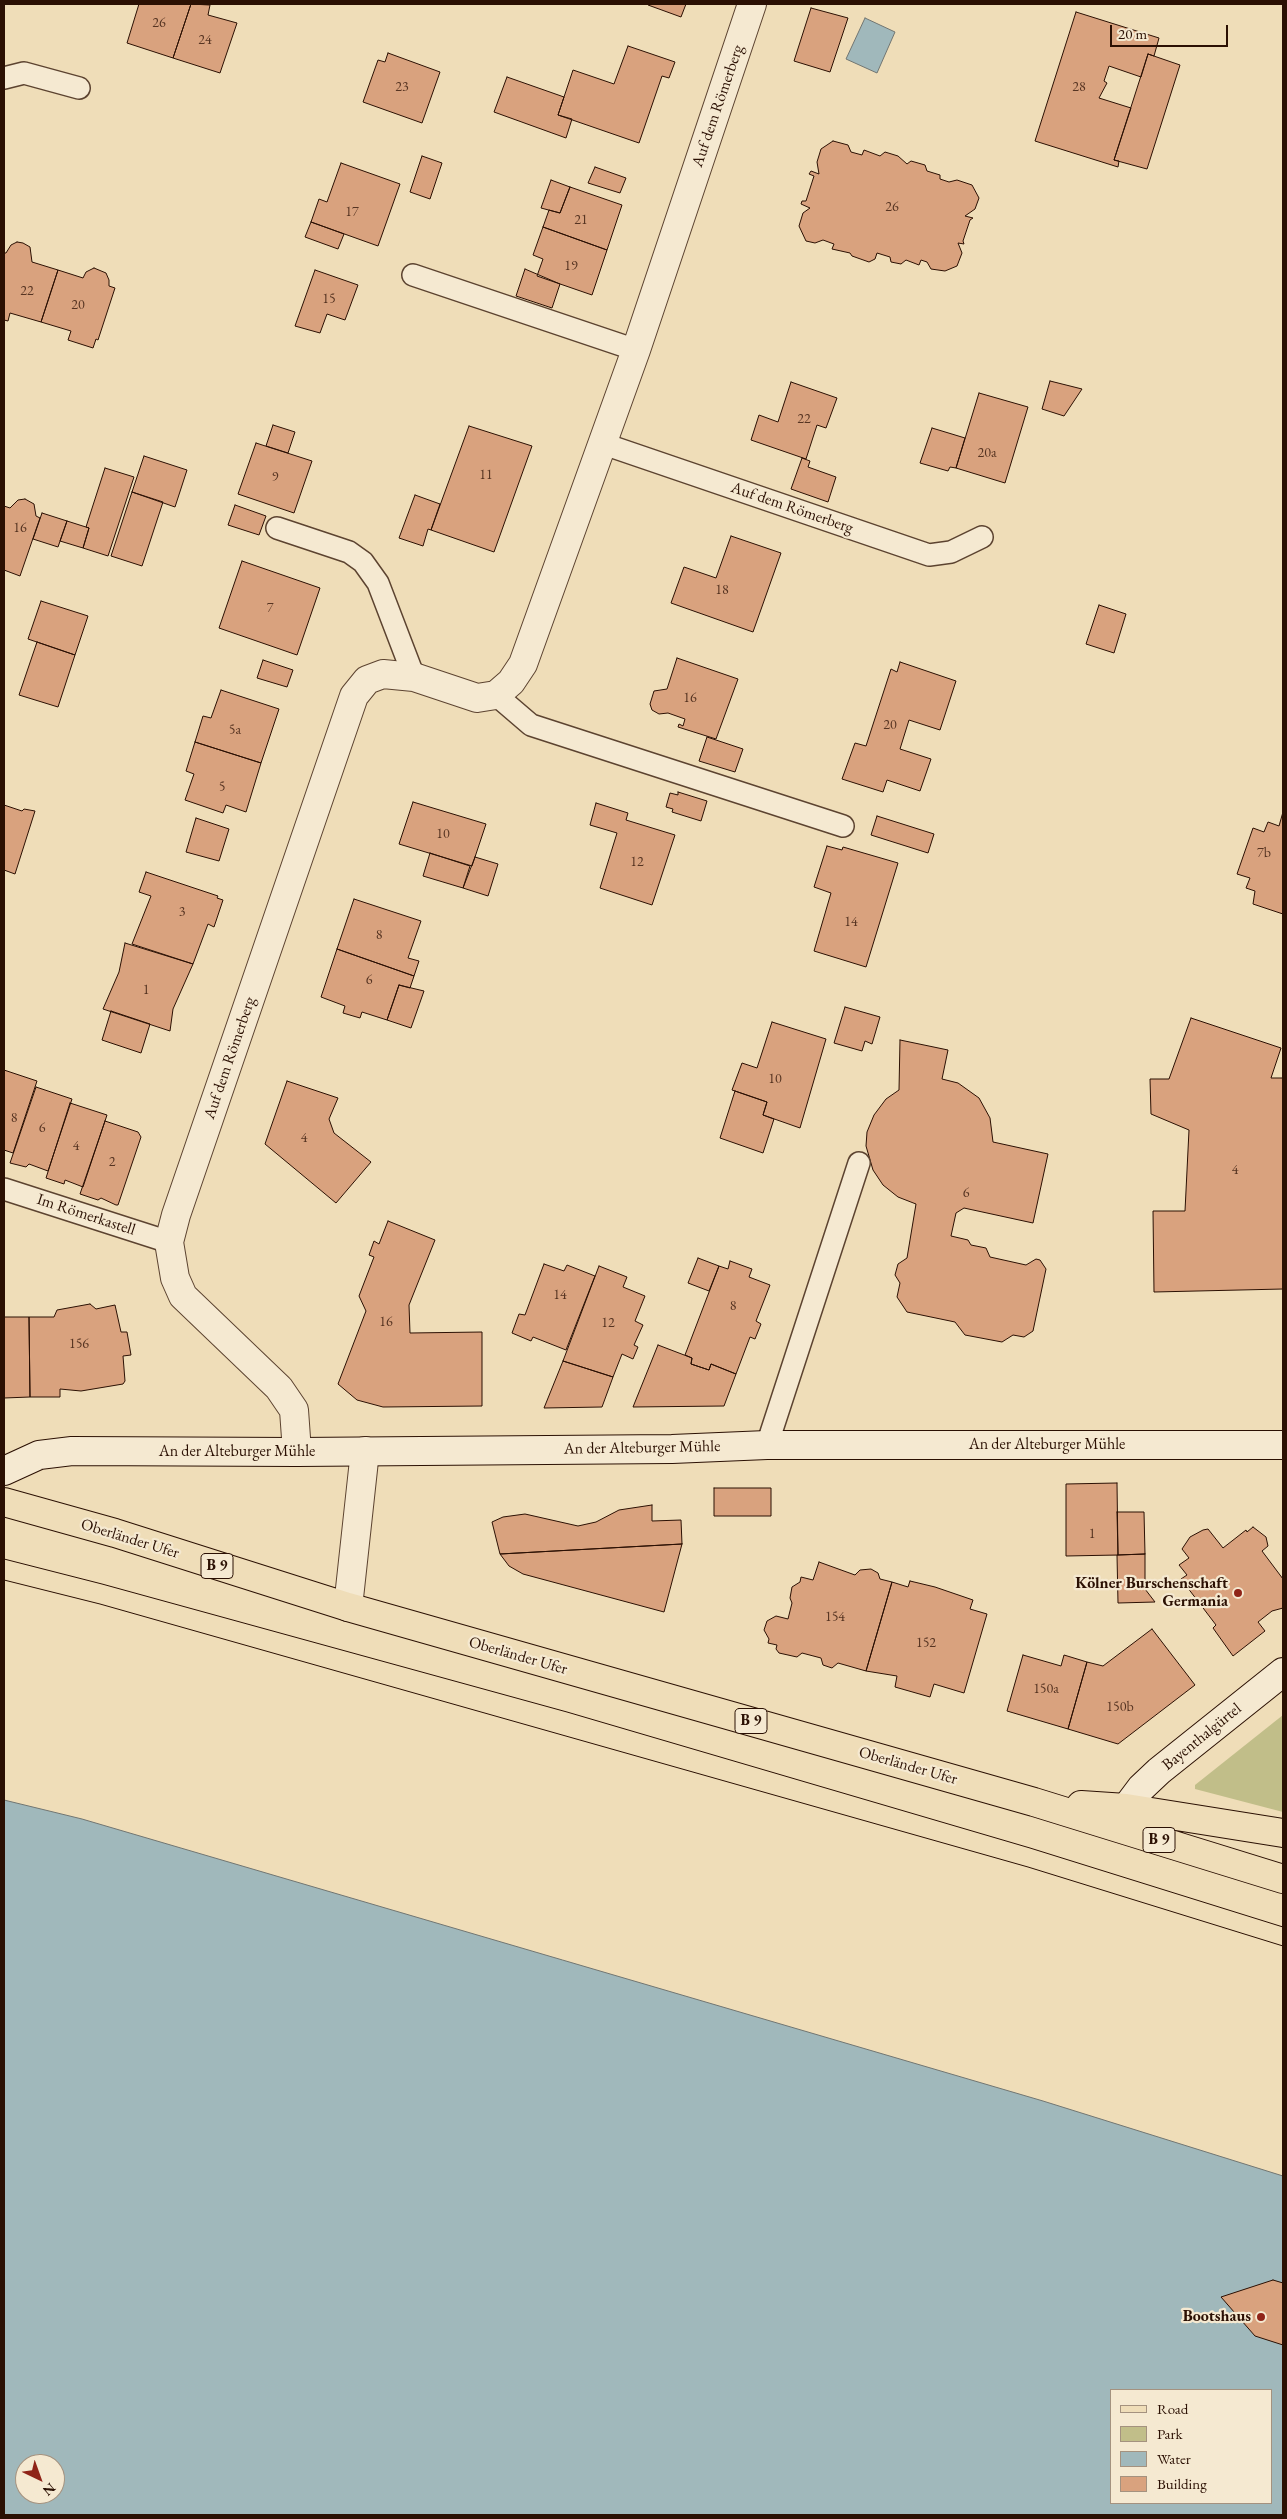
<!DOCTYPE html>
<meta charset="utf-8">
<style>
body{margin:0}
#map{position:relative;width:1287px;height:2519px;overflow:hidden;background:#efddb8;font-family:"EB Garamond",serif}
canvas{display:block}
.frame{position:absolute;inset:0;border:5px solid #2b1003;pointer-events:none}
.legend{position:absolute;left:1110px;top:2389px;width:162px;height:115px;box-sizing:border-box;background:#f5e9d1;border:1px solid #a4927f;margin:0;padding:6px 9px;list-style:none;font-size:15px;color:#2b1003}
.legend li{display:flex;align-items:center;gap:10px;height:25px}
.legend b{width:25px;border:1px solid #a4927f}
.north{position:absolute;left:15px;top:2454px;width:50px;height:50px;box-sizing:border-box;background:#f5e9d1;border:1px solid #a4927f;border-radius:50%;rotate:138deg;font-size:14px;font-weight:700;line-height:20px;text-align:center;color:#2b1003}
.north::after{content:'';display:block;margin:auto;width:18px;height:22px;background:#8f2418;clip-path:polygon(50% 0,100% 100%,50% 72%,0 100%)}
.scale{position:absolute;left:1110px;top:25px;width:118px;height:22px;box-sizing:border-box;border:2px solid #2b1003;border-top:0;padding-left:6px;font-size:15px;line-height:18px;white-space:nowrap;color:#2b1003;-webkit-text-stroke:4px #f5e9d1;paint-order:stroke}
</style>
<div id="map">
<canvas width="1287" height="2519"></canvas>
<div class="frame"></div>
<ul class="legend">
<li><b style="height:6px;background:#efddb8"></b>Road</li>
<li><b style="height:14px;background:#c1be89"></b>Park</li>
<li><b style="height:14px;background:#a0b8bb"></b>Water</li>
<li><b style="height:14px;background:#d9a27e"></b>Building</li>
</ul>
<div class="north">N</div>
<div class="scale">20 m</div>
</div>
<script>
const ctx = document.querySelector('canvas').getContext('2d');
ctx.lineJoin = 'round';
function paint(path, color) {
  ctx.fillStyle = color;
  ctx.fill(path, 'evenodd');
}
function poly(rows) {
  const path = new Path2D();
  for (const r of rows) {
    path.moveTo(r[0], r[1]);
    for (let i = 2; i < r.length; i += 2) path.lineTo(r[i], r[i + 1]);
  }
  return path;
}
function strokePath(path, color, width, dash) {
  ctx.strokeStyle = color;
  ctx.lineWidth = width;
  ctx.lineCap = dash ? 'butt' : 'round';
  ctx.setLineDash(dash || []);
  ctx.stroke(path);
}
function write(font, color, halo, rows, align = 'center') {
  ctx.font = font + ' "EB Garamond",serif';
  ctx.lineWidth = 4.5;
  ctx.setLineDash([]);
  ctx.textBaseline = 'middle';
  ctx.strokeStyle = halo;
  ctx.fillStyle = color;
  for (const [text, x, y, turn = 0] of rows) {
    ctx.save();
    ctx.translate(x, y);
    ctx.rotate((+turn || 0) * Math.PI / 180);
    ctx.textAlign = isNaN(turn) ? turn : align;
    if (halo) ctx.strokeText(text, 0, 0);
    ctx.fillText(text, 0, 0);
    ctx.restore();
  }
}
const green = poly([
 [1283,1715,1283,1812,1195,1789,1195,1785]
]);
const water = poly([
 [865,18,895,32,877,73,846,59,865,18],
 [4,1800,82,1819,1043,2101,1283,2176,1283,2515,4,2515,4,1800],
 [1111,2390,1271,2390,1271,2503,1111,2503,1111,2390],
 [25,2464,55,2464,55,2494,25,2494,25,2464]
]);
const building = poly([
 [139,4,191,4,173,58,127,43,139,4],
 [191,4,210,5,208,15,237,23,220,73,173,58,191,4],
 [648,4,686,4,681,17,648,5,648,4],
 [811,8,848,18,830,72,794,61,811,8],
 [1076,12,1159,38,1154,56,1148,54,1141,77,1109,66,1104,81,1107,83,1099,98,1131,108,1114,160,1119,161,1118,167,1035,141,1076,12],
 [628,46,675,62,669,78,662,76,639,143,558,115,573,70,614,84,628,46],
 [388,53,440,72,422,123,363,102,378,60,385,62,388,53],
 [1148,54,1180,65,1147,169,1114,160,1148,54],
 [507,77,564,97,558,115,572,119,566,138,494,112,507,77],
 [833,141,848,145,851,152,862,155,864,150,880,156,885,152,898,156,907,164,911,161,925,165,927,171,940,175,940,179,949,182,957,180,972,185,979,198,975,209,965,216,973,218,970,220,963,241,964,244,958,243,962,253,957,266,945,271,931,269,927,262,921,260,919,265,906,260,901,264,891,262,890,257,877,253,875,259,869,262,852,256,850,253,832,249,834,244,823,240,815,243,806,241,799,226,803,213,810,208,801,204,802,201,806,201,814,176,809,174,811,171,819,174,817,162,821,149,833,141],
 [422,156,442,163,430,199,410,192,422,156],
 [341,163,400,184,378,246,311,222,319,199,327,202,341,163],
 [595,167,626,178,620,193,588,183,595,167],
 [551,180,570,187,560,213,541,208,551,180],
 [570,187,622,205,607,250,543,227,549,210,560,213,570,187],
 [311,222,344,234,338,249,305,237,311,222],
 [543,227,607,250,592,295,537,276,543,259,533,255,543,227],
 [17,242,23,243,30,247,32,262,58,270,41,322,10,313,8,321,4,320,4,253,6,253,11,245,17,242],
 [94,268,106,273,109,280,109,286,115,288,98,340,96,339,93,348,68,340,71,331,41,322,58,270,83,278,86,272,94,268],
 [525,269,560,284,552,308,516,296,525,269],
 [315,270,358,285,345,320,327,314,320,333,295,326,315,270],
 [1050,381,1082,389,1064,416,1042,409,1050,381],
 [791,382,837,398,826,428,817,425,806,459,751,440,759,415,778,422,791,382],
 [979,393,1028,407,1005,483,956,468,979,393],
 [273,425,295,432,288,453,266,446,273,425],
 [469,426,532,446,494,552,431,530,469,426],
 [932,428,965,438,956,468,950,467,948,471,920,463,932,428],
 [256,443,312,461,294,513,238,494,256,443],
 [144,456,187,470,175,507,132,492,144,456],
 [802,458,810,461,808,467,836,477,828,502,791,489,802,458],
 [105,468,134,477,108,556,83,548,89,528,86,527,105,468],
 [132,492,163,502,142,566,111,556,132,492],
 [415,495,440,504,431,530,428,529,423,546,399,538,415,495],
 [25,499,34,504,36,516,40,518,20,576,4,570,4,506,10,508,18,500,25,499],
 [235,505,266,516,259,535,228,525,235,505],
 [42,513,67,521,58,547,33,539,42,513],
 [67,521,89,528,83,548,60,541,67,521],
 [731,536,781,553,753,632,671,603,684,567,716,578,731,536],
 [242,561,320,588,297,655,219,628,242,561],
 [41,601,88,616,75,655,28,639,41,601],
 [1099,605,1126,614,1114,653,1086,644,1099,605],
 [37,642,75,655,58,707,19,695,37,642],
 [677,658,738,679,716,739,678,727,679,724,683,726,685,719,668,713,659,714,652,710,650,704,654,691,667,689,677,658],
 [263,660,293,670,287,687,257,678,263,660],
 [900,662,956,681,940,730,909,720,900,749,931,759,920,791,887,780,883,792,842,779,855,743,866,746,891,669,897,672,900,662],
 [221,690,279,709,261,763,195,742,203,716,211,718,221,690],
 [707,737,743,749,735,772,699,761,707,737],
 [195,742,261,763,246,812,226,805,223,813,185,800,194,774,186,771,195,742],
 [678,792,707,801,701,821,672,812,673,809,666,807,670,793,678,795,678,792],
 [413,802,486,824,472,866,399,844,413,802],
 [596,803,628,813,626,820,675,835,652,905,600,888,617,833,590,825,596,803],
 [4,805,22,811,24,809,35,811,15,874,4,870,4,805],
 [1283,812,1283,914,1253,904,1255,891,1246,888,1250,878,1237,874,1253,828,1264,832,1268,822,1279,826,1283,812],
 [877,816,934,834,928,853,871,835,877,816],
 [196,818,229,829,219,861,186,852,196,818],
 [827,846,842,850,843,847,898,863,866,967,814,951,831,893,814,887,827,846],
 [430,853,470,866,463,888,423,876,430,853],
 [475,857,498,864,488,896,463,888,475,857],
 [146,872,218,896,217,898,223,900,214,927,208,924,193,964,132,944,151,896,139,892,146,872],
 [354,899,421,921,408,958,419,961,414,976,337,949,354,899],
 [125,943,193,964,173,1009,170,1031,103,1009,119,972,125,943],
 [337,949,414,976,410,988,399,985,387,1020,362,1012,360,1018,343,1013,345,1006,321,997,337,949],
 [399,985,424,991,411,1028,387,1020,399,985],
 [845,1007,880,1017,872,1044,865,1041,862,1051,834,1043,845,1007],
 [111,1011,150,1024,141,1053,102,1040,111,1011],
 [1191,1018,1281,1048,1271,1078,1283,1078,1283,1289,1154,1292,1153,1211,1185,1211,1189,1130,1151,1114,1150,1079,1169,1079,1191,1018],
 [772,1022,826,1039,800,1128,763,1115,767,1102,732,1090,742,1063,757,1068,772,1022],
 [900,1040,948,1050,942,1079,958,1083,979,1098,990,1118,993,1142,1048,1154,1033,1223,964,1208,956,1213,951,1236,968,1240,971,1245,986,1248,990,1257,1026,1265,1036,1259,1040,1260,1046,1269,1033,1331,1024,1337,1013,1335,1002,1342,965,1335,955,1322,907,1312,897,1297,900,1283,895,1275,898,1264,907,1258,916,1204,898,1197,883,1185,873,1170,866,1146,867,1132,874,1115,886,1099,899,1090,900,1040],
 [4,1070,37,1081,13,1153,4,1150,4,1070],
 [287,1081,338,1098,329,1119,334,1133,371,1162,336,1203,265,1144,287,1081],
 [36,1087,72,1099,48,1171,29,1164,26,1167,10,1163,36,1087],
 [735,1091,767,1102,763,1115,774,1119,763,1153,720,1138,735,1091],
 [70,1103,107,1115,83,1187,65,1180,64,1184,46,1178,70,1103],
 [105,1121,138,1132,141,1137,118,1205,116,1205,101,1198,98,1200,80,1194,105,1121],
 [388,1221,435,1240,409,1305,410,1333,482,1332,482,1406,383,1407,357,1400,338,1384,366,1311,359,1296,374,1257,369,1255,374,1241,379,1244,388,1221],
 [698,1258,719,1266,709,1291,688,1283,698,1258],
 [730,1261,752,1269,749,1277,770,1285,756,1321,761,1324,755,1339,750,1337,736,1374,711,1364,709,1370,691,1364,692,1358,685,1355,719,1266,728,1269,730,1261],
 [544,1264,564,1271,567,1265,595,1276,566,1350,533,1337,531,1341,512,1333,519,1314,525,1315,544,1264],
 [599,1266,627,1277,623,1287,645,1296,635,1321,643,1325,634,1345,638,1347,633,1359,622,1354,613,1377,563,1361,599,1266],
 [90,1304,96,1309,115,1305,121,1332,127,1332,131,1355,123,1356,125,1381,123,1384,81,1391,60,1389,60,1397,30,1397,29,1317,54,1317,57,1310,90,1304],
 [4,1317,29,1317,30,1397,4,1398,4,1317],
 [658,1345,692,1358,691,1364,709,1370,711,1364,736,1374,724,1406,633,1407,658,1345],
 [563,1361,613,1377,602,1407,544,1408,563,1361],
 [1117,1483,1118,1555,1066,1556,1066,1484,1117,1483],
 [714,1488,771,1488,771,1516,714,1516,714,1488],
 [652,1505,652,1521,681,1520,682,1544,500,1554,492,1522,503,1517,525,1514,578,1526,596,1522,619,1510,652,1505],
 [1117,1512,1144,1512,1145,1554,1118,1555,1117,1512],
 [1253,1527,1266,1537,1268,1546,1262,1551,1283,1579,1283,1608,1272,1611,1258,1622,1265,1631,1233,1656,1213,1628,1216,1625,1181,1579,1187,1575,1179,1565,1189,1558,1182,1549,1190,1537,1203,1530,1208,1529,1223,1548,1246,1530,1247,1532,1253,1527],
 [682,1544,664,1612,523,1574,509,1566,500,1554,682,1544],
 [1145,1554,1145,1589,1155,1602,1118,1603,1117,1555,1145,1554],
 [819,1562,855,1575,860,1570,871,1569,878,1573,880,1579,892,1582,866,1671,838,1663,832,1668,823,1665,821,1658,802,1653,797,1657,779,1653,776,1649,777,1645,768,1643,769,1639,764,1630,767,1621,776,1616,788,1619,792,1603,790,1598,792,1587,800,1582,801,1577,813,1580,819,1562],
 [910,1581,935,1587,973,1600,970,1609,987,1614,964,1693,934,1684,930,1697,895,1687,897,1676,866,1671,892,1582,908,1587,910,1581],
 [1152,1629,1195,1685,1118,1744,1068,1729,1087,1662,1103,1666,1152,1629],
 [1023,1655,1061,1666,1064,1655,1087,1662,1068,1729,1007,1711,1023,1655],
 [1273,2280,1283,2283,1283,2345,1255,2336,1221,2297,1273,2280]
]);
const service = poly([
 [4,78,24,73,79,88],
 [413,275,636,350],
 [601,443,929,555,951,552,982,537],
 [277,528,349,552,363,562,378,583,414,677],
 [496,695,531,725,843,826],
 [4,1189,169,1242],
 [767,1445,859,1163]
]);
const minor = poly([
 [297,1452,294,1410,279,1388,183,1296,175,1278,169,1242,176,1215,354,696,367,680,383,674,414,677,477,698,496,695,511,682,523,664,636,350,752,4],
 [348,1607,365,1451]
]);
const secondary = poly([
 [4,1471,39,1455,72,1451,297,1452,672,1449,767,1445,1283,1445],
 [1126,1808,1141,1788,1159,1771,1283,1672]
]);
const primary = poly([
 [4,1502,115,1533,348,1607,1034,1802,1283,1879],
 [1081,1805,1126,1808,1283,1833]
]);
const tram = poly([
 [4,1559,102,1584,567,1712,1030,1848,1283,1927],
 [4,1580,100,1604,1028,1867,1283,1946]
]);
const markers = [
 [1238,1593,5,"#8f2418"],
 [1261,2317,5,"#8f2418"]
];
const numberNames = [
 ["26",159,23],
 ["24",205,40],
 ["23",402,87],
 ["28",1079,87],
 ["26",892,207],
 ["17",352,212],
 ["21",581,220],
 ["19",571,266],
 ["22",27,291],
 ["15",329,299],
 ["20",78,305],
 ["22",804,419],
 ["20a",987,453],
 ["11",486,475],
 ["9",275,477],
 ["16",20,528],
 ["18",722,590],
 ["7",270,608],
 ["16",690,698],
 ["20",890,725],
 ["5a",235,730],
 ["5",222,787],
 ["10",443,834],
 ["7b",1264,853],
 ["12",637,862],
 ["3",182,912],
 ["14",851,922],
 ["8",379,935],
 ["6",369,980],
 ["1",146,990],
 ["10",775,1079],
 ["8",14,1118],
 ["6",42,1128],
 ["4",304,1138],
 ["4",76,1146],
 ["2",112,1162],
 ["4",1235,1170],
 ["6",966,1193],
 ["14",560,1295],
 ["8",733,1306],
 ["16",386,1322],
 ["12",608,1323],
 ["156",79,1344],
 ["1",1092,1534],
 ["154",835,1617],
 ["152",926,1643],
 ["150a",1046,1689],
 ["150b",1120,1707]
];
const shields = [
 [217,1566,32],
 [751,1721,32],
 [1159,1840,32]
];
const shieldNames = [
 ["B 9",217,1566],
 ["B 9",751,1721],
 ["B 9",1159,1840]
];
const streetNames = [
 ["Auf dem Römerberg",718,106,-71],
 ["Auf dem Römerberg",792,508,19],
 ["Auf dem Römerberg",230,1058,-71],
 ["Im Römerkastell",86,1215,18],
 ["An der Alteburger Mühle",1047,1445],
 ["An der Alteburger Mühle",642,1448,-1],
 ["An der Alteburger Mühle",237,1452],
 ["Oberländer Ufer",130,1539,17],
 ["Oberländer Ufer",518,1656,16],
 ["Bayenthalgürtel",1202,1737,-39],
 ["Oberländer Ufer",908,1766,16]
];
const poiNames = [
 ["Kölner Burschenschaft",1228,1584],
 ["Germania",1228,1602],
 ["Bootshaus",1251,2317]
];
paint(green, '#c1be89');
paint(water, '#a0b8bb');
strokePath(water, '#717571', 1);
paint(building, '#d9a27e');
strokePath(building, '#2b1003', 1);
strokePath(service, '#5c4330', 24);
strokePath(minor, '#5c4330', 30);
strokePath(secondary, '#2b1003', 30);
strokePath(primary, '#2b1003', 30);
strokePath(service, '#f5e9d1', 21);
strokePath(minor, '#f5e9d1', 28);
strokePath(secondary, '#f5e9d1', 28);
strokePath(primary, '#efddb8', 28);
strokePath(tram, '#2b1003', 1);
for (const [x, y, r, color] of markers) {
  const dot = new Path2D();
  dot.arc(x, y, r, 0, 2 * Math.PI);
  ctx.fillStyle = color;
  ctx.fill(dot);
  strokePath(dot, '#f5e9d1', 2);
}
write('14px', '#563422', null, numberNames);
for (const [x, y, w] of shields) {
  const box = new Path2D();
  box.roundRect(x - w / 2, y - 12.5, w, 25, 4);
  ctx.fillStyle = '#f5e9d1';
  ctx.fill(box);
  strokePath(box, '#2b1003', 1);
}
write('bold 15px', '#2b1003', null, shieldNames);
write('16px', '#2b1003', '#f5e9d1', streetNames);
write('bold 16px', '#2b1003', '#f5e9d1', poiNames, 'right');
</script>
